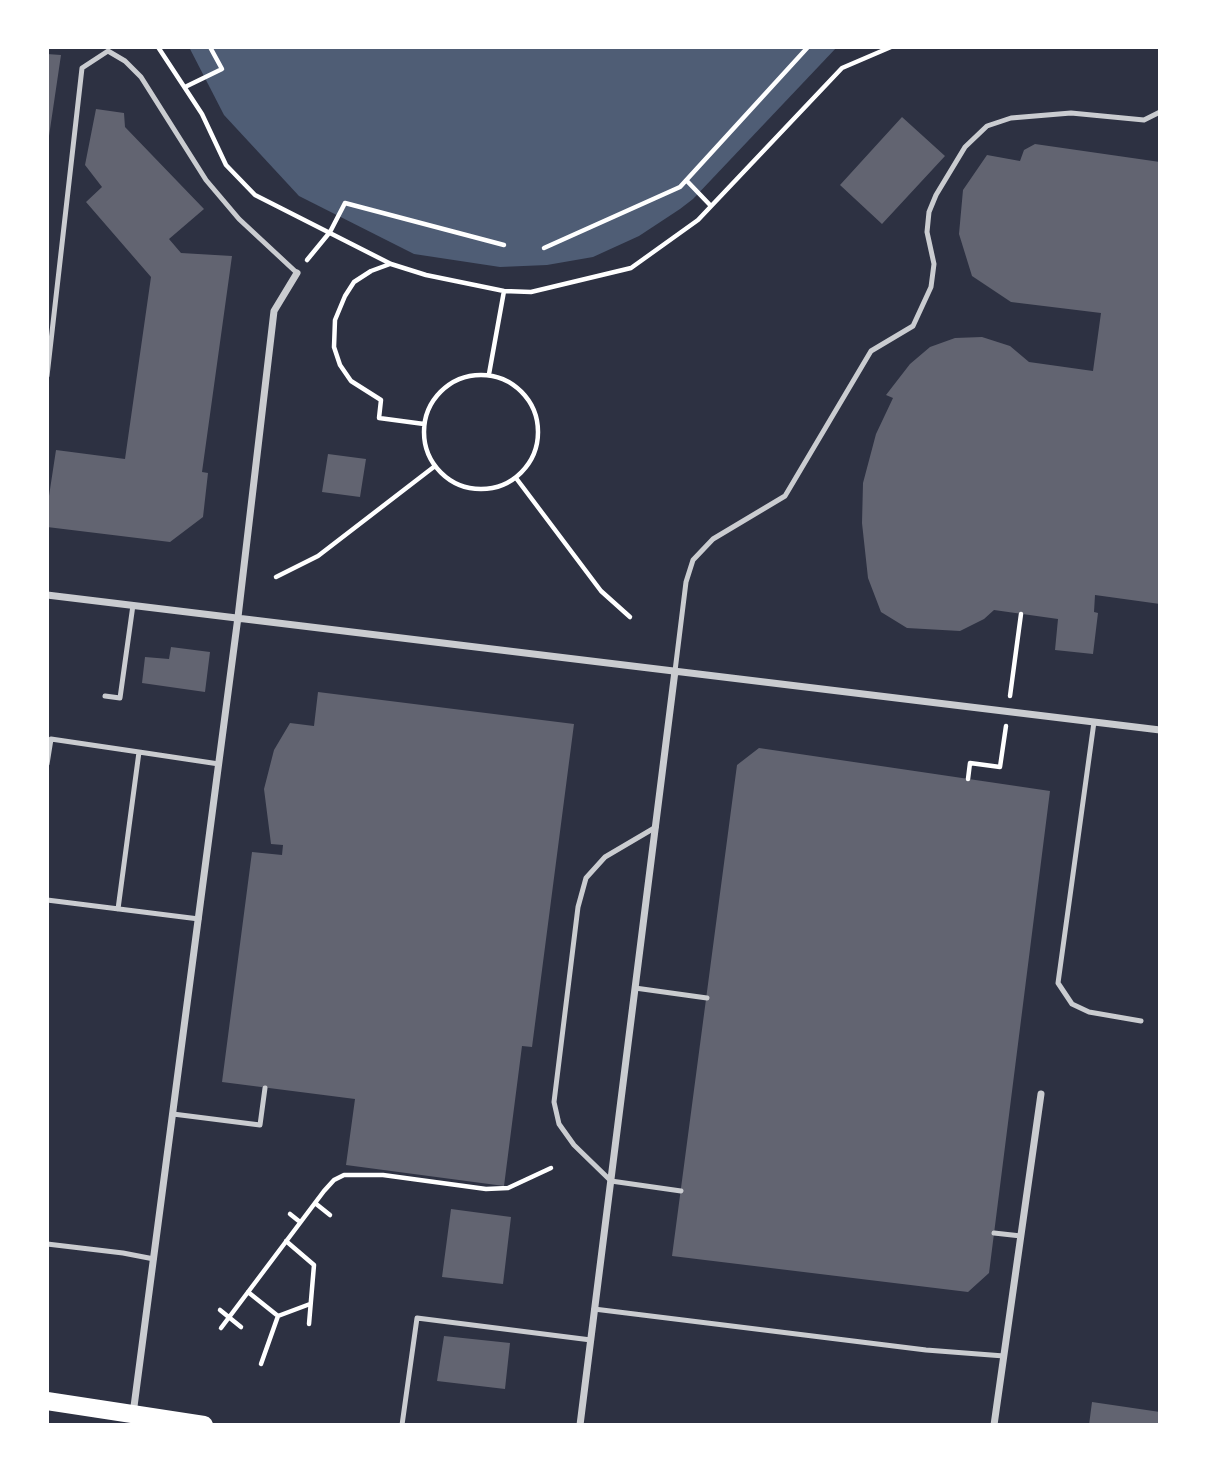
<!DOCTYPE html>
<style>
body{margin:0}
#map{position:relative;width:1207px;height:1472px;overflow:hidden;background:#2d3142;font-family:"PT Sans Narrow",sans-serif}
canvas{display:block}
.frame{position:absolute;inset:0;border:49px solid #fff;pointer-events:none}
</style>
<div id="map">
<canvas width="1207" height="1472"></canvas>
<div class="frame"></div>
</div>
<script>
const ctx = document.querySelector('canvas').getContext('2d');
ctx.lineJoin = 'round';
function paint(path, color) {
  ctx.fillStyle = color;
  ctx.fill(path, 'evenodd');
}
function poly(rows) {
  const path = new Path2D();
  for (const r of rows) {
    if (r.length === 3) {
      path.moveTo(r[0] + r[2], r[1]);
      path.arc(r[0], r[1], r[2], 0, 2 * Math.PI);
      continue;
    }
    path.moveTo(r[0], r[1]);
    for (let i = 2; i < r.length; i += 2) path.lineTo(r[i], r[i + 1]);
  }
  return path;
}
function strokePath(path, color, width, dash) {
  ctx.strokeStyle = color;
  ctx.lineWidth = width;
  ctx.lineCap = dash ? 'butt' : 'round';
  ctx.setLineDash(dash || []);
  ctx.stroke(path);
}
const water = poly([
 [189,47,837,47,693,199,680,209,639,236,593,257,547,265,500,267,414,254,299,196,224,115]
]);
const building = poly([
 [47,54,61,55,49,136,47,136],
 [96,109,124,113,125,127,204,209,169,239,181,253,232,256,202,472,208,473,203,517,170,542,47,527,47,509,56,450,125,459,151,277,86,202,102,187,85,165],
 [902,117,945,156,882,224,840,185],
 [1035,144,1160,162,1160,604,1095,595,1094,612,1098,613,1093,654,1055,650,1058,619,994,610,984,619,960,631,907,628,881,612,868,578,862,523,863,483,876,434,893,398,886,395,910,364,930,347,955,338,982,337,1010,346,1029,362,1093,371,1101,313,1011,302,972,276,959,234,963,190,987,155,1020,161,1024,150],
 [328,454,366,459,360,497,322,492],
 [171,647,210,652,205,692,142,683,145,657,169,659],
 [318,692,574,724,532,1047,522,1046,504,1186,346,1165,355,1099,222,1082,252,852,282,855,283,845,271,844,264,789,274,750,290,723,314,726],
 [759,748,1050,791,989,1273,968,1292,672,1256,737,765],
 [451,1209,511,1217,503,1284,442,1277],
 [444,1336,510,1343,505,1389,437,1381],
 [1092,1402,1160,1412,1160,1425,1089,1425]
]);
const path = poly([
 [158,47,202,114,226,165,255,195,391,264,426,275,504,291,531,292,631,268,698,220,842,68,891,47],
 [185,87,222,69,210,47],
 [687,181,711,206],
 [544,248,680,187,808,47],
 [307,260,330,232,345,203,504,245],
 [390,264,371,271,354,282,345,296,335,320,334,347,340,365,351,381,381,400,379,418,424,424],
 [489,374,504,291],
 [481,432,57],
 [516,478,601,591,630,617],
 [276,577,318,556,435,466],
 [1010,696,1021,614],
 [968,779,970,763,1000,767,1006,726],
 [315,1203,330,1215],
 [290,1214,300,1222],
 [286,1241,314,1265,309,1324],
 [248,1292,278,1316],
 [220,1310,241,1327],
 [278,1316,310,1304],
 [221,1328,324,1191,334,1180,344,1175,383,1175,486,1189,508,1188,551,1168],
 [261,1364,278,1316]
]);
const service = poly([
 [47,376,82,68,108,51,125,61,141,77,206,180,239,219,297,273],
 [675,671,686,582,693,560,713,539,785,496,871,351,913,326,931,287,934,264,927,232,929,212,936,195,965,147,987,126,1011,118,1071,113,1144,120,1160,112],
 [105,696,120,698,133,605],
 [1094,722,1058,983,1072,1004,1089,1012,1141,1021],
 [139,752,219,764],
 [47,764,51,739,139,752,118,909],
 [656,827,605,857,586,878,578,907,554,1102,559,1124,574,1145,611,1181,681,1191],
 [47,900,199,919],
 [635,988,707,998],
 [173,1114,260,1125,265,1088],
 [994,1233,1021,1236],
 [47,1244,123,1253,154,1259],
 [594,1309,926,1350,1004,1356],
 [402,1425,417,1318,591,1340]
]);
const minor = poly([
 [47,595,1160,730],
 [133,1414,238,617,274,311,297,273],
 [580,1425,675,671],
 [994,1425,1041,1094]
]);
const primary = poly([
 [47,1401,204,1425]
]);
paint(water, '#4f5d75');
paint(building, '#626471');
strokePath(path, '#fff', 4.5);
strokePath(service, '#caccd0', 5);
strokePath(minor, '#caccd0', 7);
strokePath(primary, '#fff', 18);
</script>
